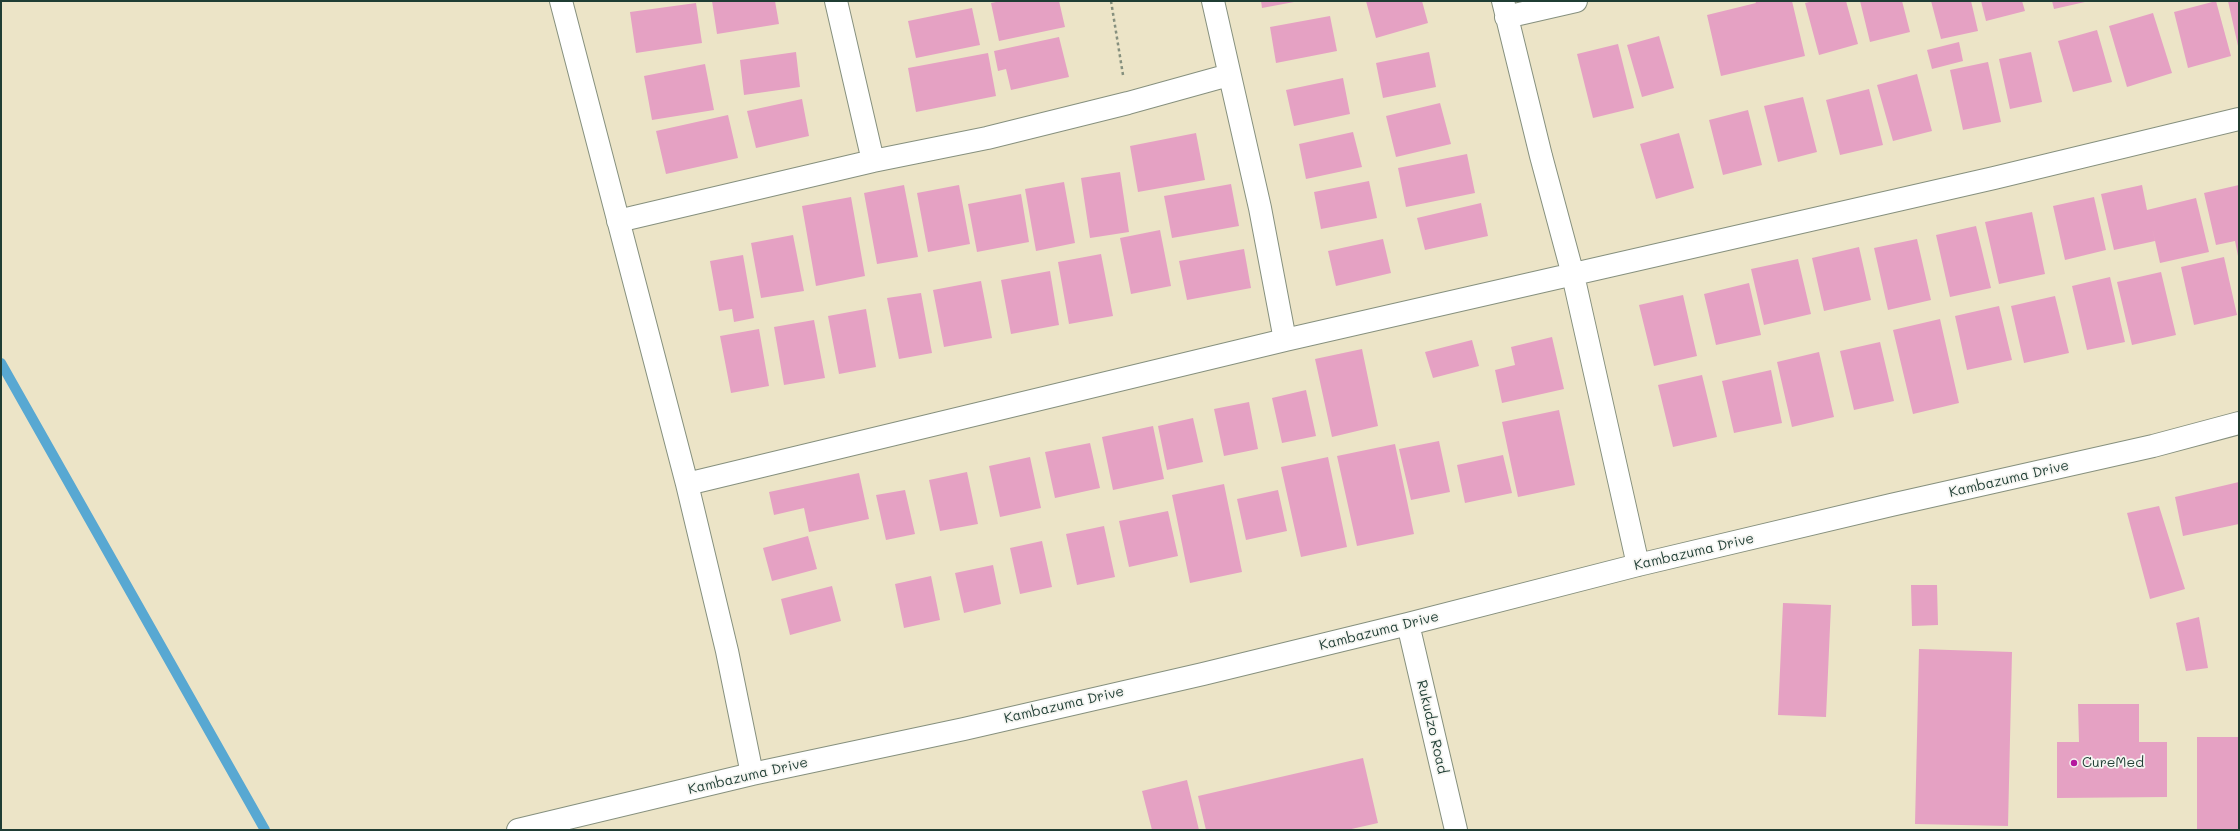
<!DOCTYPE html>
<style>
body{margin:0}
#map{position:relative;width:2240px;height:831px;overflow:hidden;background:#ece4c7;font-family:Mali,sans-serif}
canvas{display:block}
.frame{position:absolute;inset:0;border:2px solid #1f3d34;pointer-events:none}
</style>
<div id="map">
<canvas width="2240" height="831"></canvas>
<div class="frame"></div>
</div>
<script>
const ctx = document.querySelector('canvas').getContext('2d');
ctx.lineJoin = 'round';
function poly(rows) {
  const path = new Path2D();
  for (const r of rows) {
    path.moveTo(r[0], r[1]);
    for (let i = 2; i < r.length; i += 2) path.lineTo(r[i], r[i + 1]);
  }
  return path;
}
function strokePath(path, color, width, dash) {
  ctx.strokeStyle = color;
  ctx.lineWidth = width;
  ctx.lineCap = dash ? 'butt' : 'round';
  ctx.setLineDash(dash || []);
  ctx.stroke(path);
}
function paint(path, color) {
  ctx.fillStyle = color;
  ctx.fill(path, 'evenodd');
}
function write(font, color, halo, rows, align = 'center') {
  ctx.font = font + ' Mali,sans-serif';
  ctx.lineWidth = 3.5;
  ctx.setLineDash([]);
  ctx.textBaseline = 'middle';
  ctx.strokeStyle = halo;
  ctx.fillStyle = color;
  for (const [text, x, y, turn = 0] of rows) {
    ctx.save();
    ctx.translate(x, y);
    ctx.rotate((+turn || 0) * Math.PI / 180);
    ctx.textAlign = isNaN(turn) ? turn : align;
    if (halo) ctx.strokeText(text, 0, 0);
    ctx.fillText(text, 0, 0);
    ctx.restore();
  }
}
const stream = poly([
 [1,363,265,830]
]);
const building = poly([
 [712,1,775,1,779,24,717,34],
 [1001,1,1059,1,1065,27,999,41,991,3],
 [1261,1,1294,1,1294,2,1262,8],
 [1366,1,1422,1,1428,23,1376,38],
 [1755,1,1792,1,1805,56,1721,76,1707,15,1756,3],
 [1813,1,1846,1,1858,44,1819,55,1805,3],
 [1860,1,1902,1,1910,32,1870,42],
 [1931,1,1971,1,1978,31,1941,39],
 [1981,1,2022,1,2025,11,1986,21],
 [2052,1,2085,1,2085,2,2054,9],
 [2216,1,2231,56,2188,68,2174,12],
 [2228,1,2239,1,2239,46,2238,46],
 [696,3,702,43,636,53,630,12],
 [972,8,980,45,916,58,908,21],
 [2153,13,2172,73,2127,87,2109,26],
 [1330,16,1337,51,1276,63,1270,27],
 [2097,30,2112,82,2073,92,2058,41],
 [1659,36,1674,88,1642,97,1627,45],
 [1059,37,1069,77,1011,90,1006,69,998,71,994,51],
 [1959,42,1963,61,1932,69,1927,50],
 [1618,44,1634,108,1593,118,1577,54],
 [796,52,800,87,744,95,740,60],
 [1429,52,1436,87,1383,98,1376,63],
 [2031,52,2042,102,2010,109,1999,59],
 [988,53,996,96,916,112,908,68],
 [1988,62,2001,122,1963,130,1950,70],
 [705,64,714,110,652,120,644,76],
 [1917,74,1932,131,1893,141,1877,85],
 [1343,78,1350,114,1294,126,1286,90],
 [1869,89,1883,145,1840,155,1826,100],
 [1803,97,1817,152,1778,162,1764,106],
 [802,99,809,136,756,148,747,111],
 [1440,103,1451,144,1396,157,1386,116],
 [1748,110,1762,165,1723,175,1709,120],
 [728,115,738,158,666,174,656,131],
 [1353,132,1362,167,1306,179,1299,144],
 [1196,133,1205,180,1138,192,1130,146],
 [1679,133,1694,188,1656,199,1640,144],
 [1467,154,1475,193,1406,207,1398,168],
 [1120,172,1129,232,1090,238,1081,178],
 [1369,181,1377,218,1321,229,1314,192],
 [1064,182,1075,243,1036,251,1025,189],
 [1231,184,1239,226,1172,238,1164,196],
 [904,185,918,257,877,264,864,193],
 [959,185,970,244,928,252,917,193],
 [2142,185,2147,210,2196,198,2209,252,2160,263,2151,223,2155,241,2114,250,2101,194],
 [2239,185,2239,256,2238,256,2235,241,2216,245,2204,193],
 [1021,194,1029,242,977,252,968,204],
 [851,197,865,276,816,286,802,206],
 [2094,197,2106,250,2065,260,2053,206],
 [1481,203,1488,236,1425,250,1417,218],
 [2032,212,2045,274,1999,284,1985,222],
 [1976,226,1991,288,1950,297,1936,235],
 [1160,230,1171,286,1131,294,1120,238],
 [793,235,804,291,761,298,751,243],
 [1383,239,1391,273,1336,286,1328,251],
 [1917,239,1931,300,1888,310,1874,248],
 [1859,247,1871,300,1824,311,1812,258],
 [1244,249,1251,288,1187,300,1179,261],
 [1101,254,1113,316,1069,324,1058,262],
 [743,255,754,318,734,322,732,309,719,311,710,261],
 [2224,257,2237,315,2194,325,2181,267],
 [1798,259,1811,314,1764,325,1751,269],
 [1050,271,1059,325,1011,334,1001,280],
 [2161,272,2176,335,2132,345,2117,282],
 [2110,277,2125,342,2087,350,2072,286],
 [981,281,992,338,944,347,933,290],
 [1749,283,1761,335,1716,345,1704,294],
 [921,293,932,353,899,359,887,298],
 [1683,295,1697,356,1654,366,1639,305],
 [2055,296,2069,353,2024,363,2011,306],
 [1999,306,2012,360,1967,370,1955,316],
 [866,309,876,367,839,374,828,316],
 [1940,319,1959,403,1913,414,1893,330],
 [814,320,825,378,784,385,774,327],
 [759,329,769,386,731,393,720,336],
 [1552,337,1564,389,1502,403,1495,370,1515,365,1511,347],
 [1472,340,1479,366,1433,378,1425,352],
 [1880,342,1894,401,1854,410,1840,351],
 [1362,349,1378,426,1332,437,1315,359],
 [1819,352,1834,417,1792,427,1777,362],
 [1771,370,1782,423,1734,433,1722,381],
 [1702,375,1717,437,1673,447,1658,385],
 [1306,390,1316,436,1282,443,1272,398],
 [1249,402,1258,449,1224,456,1214,409],
 [1559,410,1575,485,1518,497,1502,422],
 [1193,418,1203,462,1167,470,1158,426],
 [1153,426,1164,479,1113,490,1102,437],
 [1439,441,1450,492,1411,500,1399,449],
 [1090,443,1100,488,1055,498,1045,452],
 [1395,444,1414,534,1357,546,1337,456],
 [1503,455,1512,493,1465,503,1457,465],
 [1030,457,1041,508,1000,517,989,466],
 [1328,457,1347,547,1301,557,1281,467],
 [967,472,978,524,940,531,929,480],
 [859,473,869,519,809,532,804,508,774,515,769,492],
 [2239,482,2239,524,2183,536,2175,497],
 [1224,484,1242,572,1190,583,1172,495],
 [905,490,915,534,886,540,876,495],
 [1278,490,1287,531,1246,540,1237,499],
 [2159,506,2185,589,2150,599,2127,513],
 [1168,511,1178,556,1129,567,1119,521],
 [1104,526,1115,577,1077,585,1066,534],
 [808,536,817,569,772,581,763,548],
 [1042,541,1052,587,1020,594,1010,548],
 [993,565,1001,604,964,613,955,573],
 [931,576,940,620,904,628,895,584],
 [1911,585,1937,585,1938,625,1912,626],
 [832,586,841,621,790,635,781,599],
 [1783,603,1831,605,1826,717,1778,715],
 [2199,617,2208,668,2186,671,2176,623],
 [1919,649,2012,652,2008,826,1915,824],
 [2078,704,2139,704,2139,742,2167,742,2167,797,2057,798,2057,742,2079,742],
 [2197,737,2239,737,2239,830,2197,830],
 [1363,758,1378,823,1347,830,1206,830,1198,796],
 [1187,780,1199,830,1152,830,1142,791]
]);
const path = poly([
 [1111,1,1123,75]
]);
const street = poly([
 [561,1,687,484,727,651,752,774],
 [836,1,873,161],
 [1213,1,1260,208,1285,340,1994,178,2239,119],
 [1503,1,1541,156,1573,275,1638,565],
 [1506,17,1576,1],
 [618,221,873,161,987,138,1128,103,1229,75],
 [687,484,1285,340],
 [1408,624,1456,830],
 [518,830,752,774,964,729,1203,674,1408,624,1638,565,1891,505,2153,446,2239,423]
]);
const markers = [
 [2074,763,4,"#b5179e"]
];
const streetNames = [
 ["Kambazuma Drive",2009,479,-13],
 ["Kambazuma Drive",1694,552,-13],
 ["Kambazuma Drive",1379,631,-14],
 ["Kambazuma Drive",1064,705,-13],
 ["Rukudzo Road",1432,727,77],
 ["Kambazuma Drive",748,776,-13]
];
const poiNames = [
 ["CureMed",2082,763]
];
strokePath(stream, '#58a8d2', 10);
paint(building, '#e5a1c3');
strokePath(street, '#86907e', 24);
strokePath(path, '#86907e', 2.5, [3, 3]);
strokePath(street, '#fff', 22);
for (const [x, y, r, color] of markers) {
  const dot = new Path2D();
  dot.arc(x, y, r, 0, 2 * Math.PI);
  ctx.fillStyle = color;
  ctx.fill(dot);
  strokePath(dot, '#f6f6f2', 1.5);
}
write('14px', '#1f3d34', '#f6f6f2', streetNames);
write('14px', '#1f3d34', '#f6f6f2', poiNames, 'left');
</script>
